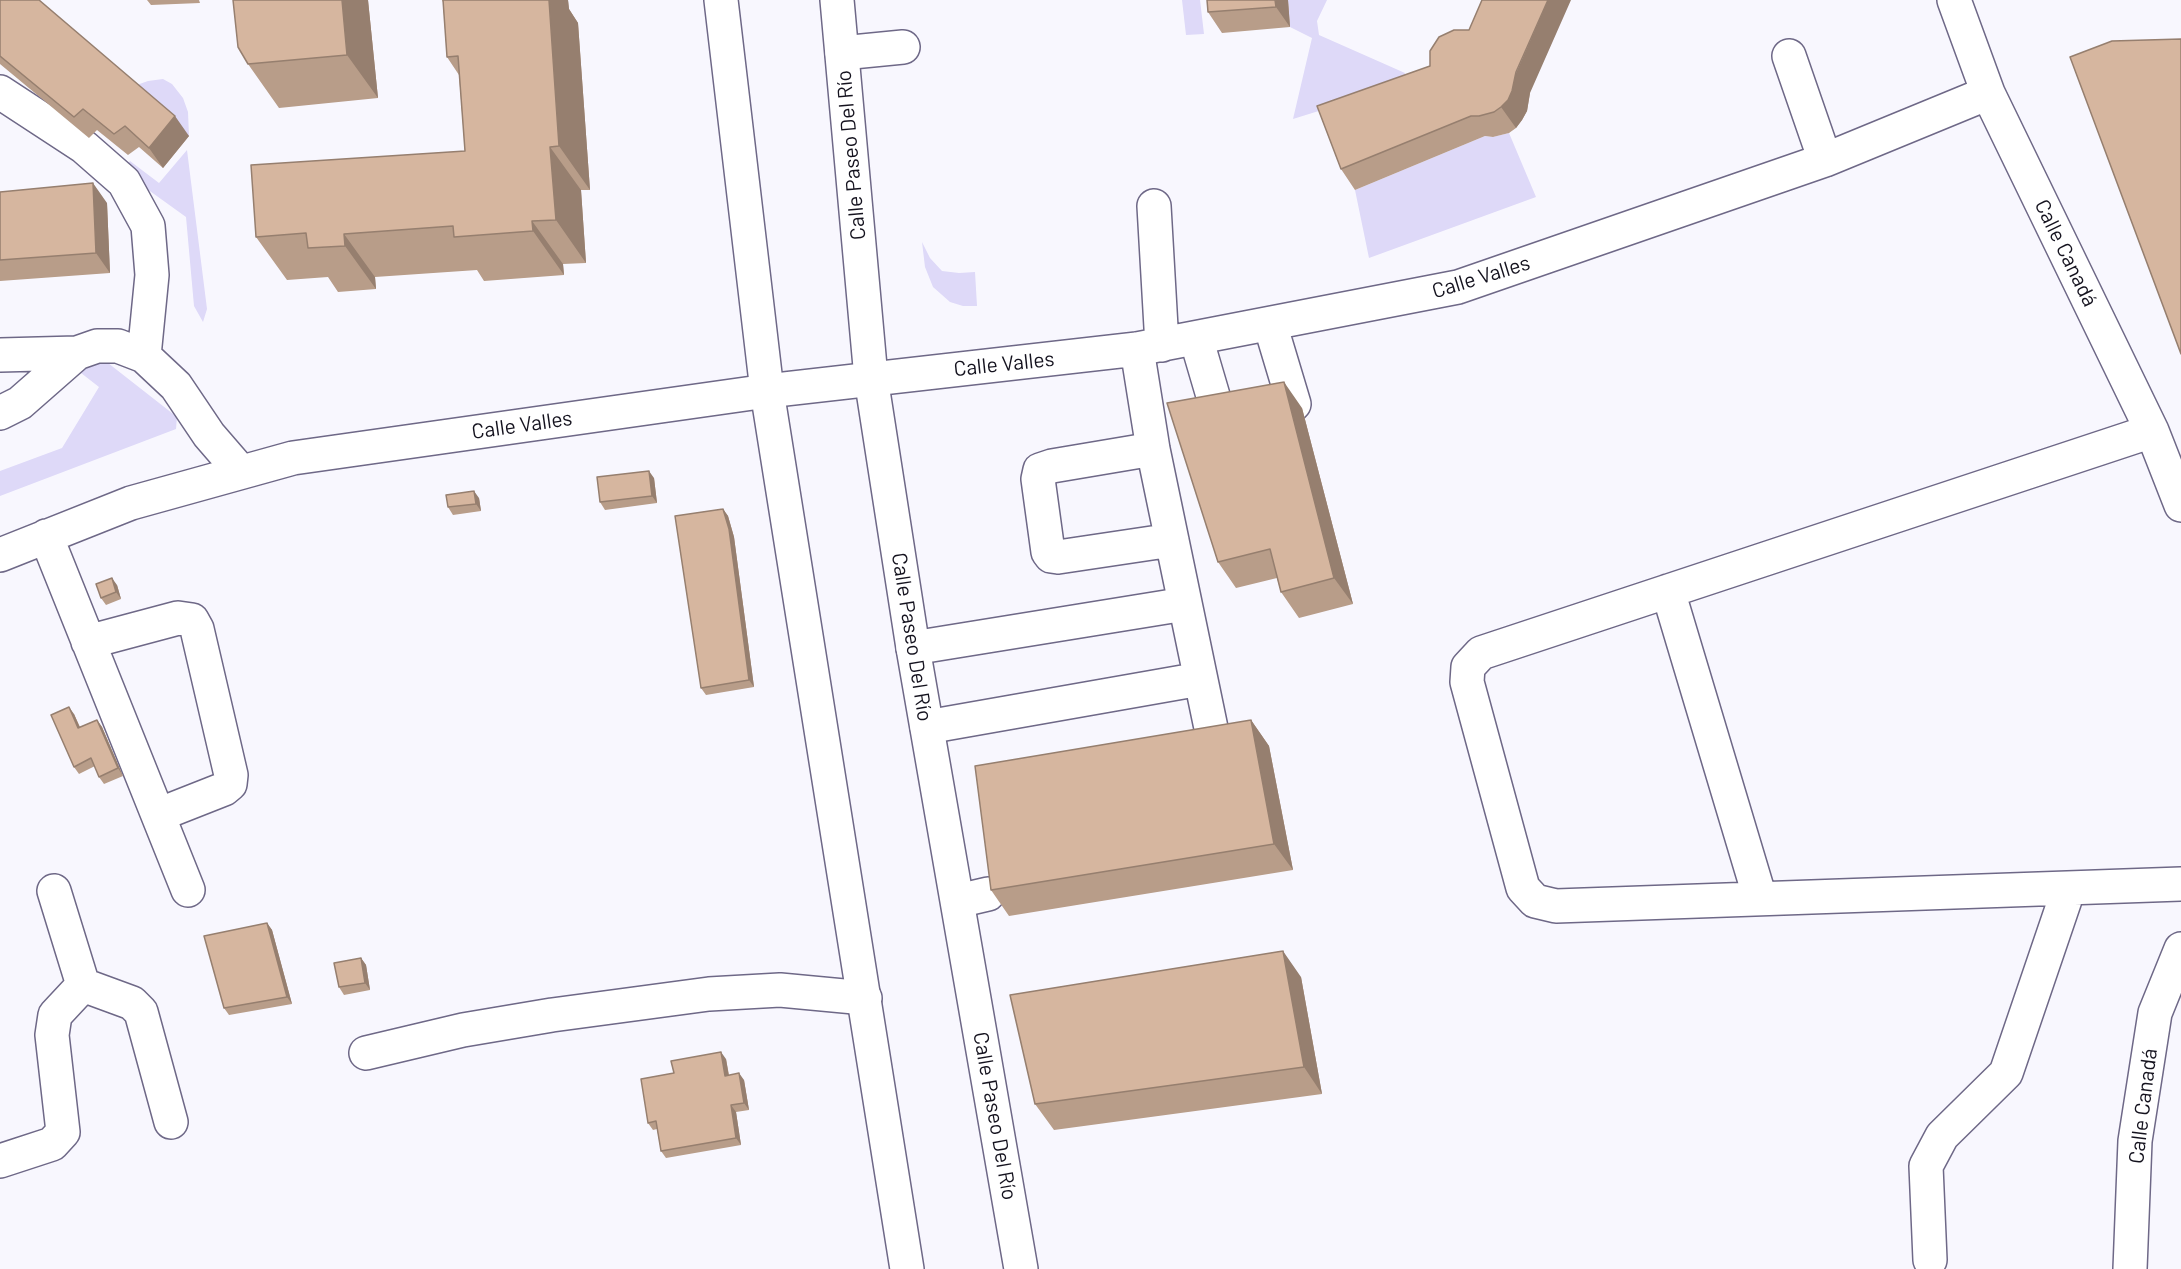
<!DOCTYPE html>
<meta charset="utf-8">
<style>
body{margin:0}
canvas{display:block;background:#f8f7fe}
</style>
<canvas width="2181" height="1269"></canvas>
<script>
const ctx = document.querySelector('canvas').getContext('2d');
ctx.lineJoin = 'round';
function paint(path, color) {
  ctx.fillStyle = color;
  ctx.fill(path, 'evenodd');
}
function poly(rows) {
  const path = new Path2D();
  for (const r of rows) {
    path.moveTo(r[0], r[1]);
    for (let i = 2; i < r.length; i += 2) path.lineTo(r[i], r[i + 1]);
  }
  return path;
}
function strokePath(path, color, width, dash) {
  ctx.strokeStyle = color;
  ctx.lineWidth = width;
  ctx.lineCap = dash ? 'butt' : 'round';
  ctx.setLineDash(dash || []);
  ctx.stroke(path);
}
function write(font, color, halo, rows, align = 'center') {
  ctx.font = font + ' Barlow,sans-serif';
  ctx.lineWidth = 6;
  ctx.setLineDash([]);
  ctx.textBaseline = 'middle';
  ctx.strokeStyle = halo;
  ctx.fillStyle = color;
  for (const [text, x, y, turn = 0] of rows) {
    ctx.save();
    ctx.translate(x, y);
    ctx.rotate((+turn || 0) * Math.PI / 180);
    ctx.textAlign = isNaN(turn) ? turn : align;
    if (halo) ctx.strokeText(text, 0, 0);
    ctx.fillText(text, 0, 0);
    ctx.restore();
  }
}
const green = poly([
 [1182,0,1200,0,1204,34,1186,35],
 [1288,0,1327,0,1317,21,1319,35,1405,73,1402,85,1293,119,1312,38,1290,27],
 [163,79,172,84,183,98,188,112,189,136,131,87,148,81],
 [1509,133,1536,197,1369,258,1355,190,1485,136,1493,137],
 [187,150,207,309,203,322,194,306,186,217,122,171,130,161,159,183],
 [922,242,930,258,942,271,959,273,975,272,977,306,963,306,950,302,933,287,925,267],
 [108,363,177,417,176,429,0,496,0,471,62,448,99,387,72,366]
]);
const minor = poly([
 [1954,0,1988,93,2152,431,2181,505],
 [842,53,903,47],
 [1789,56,1825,160],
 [0,92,84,147,124,182,148,226,152,275,144,356],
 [1154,206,1162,345],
 [1270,324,1294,404],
 [1196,338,1221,423],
 [1137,349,1153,449,1211,728],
 [0,355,77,353],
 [0,413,20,403,77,353,97,346,118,346,144,356,176,386,209,435,241,472],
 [2152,431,1481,653,1468,667,1467,682,1523,888,1535,901,1556,906,2181,884],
 [1153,449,1052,466,1040,470,1038,479,1048,552,1051,556,1058,557,1172,540],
 [46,536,188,890],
 [0,555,131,503,293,458,767,391,1137,349,1458,287,1825,160,1988,93],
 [1668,591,1760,898],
 [88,642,178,618,192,620,197,629,231,775,230,784,224,789,158,815],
 [913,648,1185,604],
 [927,727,1200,679],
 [958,901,988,894],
 [83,985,132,1003,141,1012,171,1122],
 [366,1053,463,1030,552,1015,709,994,780,990,865,998],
 [0,1161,52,1144,63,1132,52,1035,55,1015,83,985,54,891],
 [1930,1260,1926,1166,1942,1136,2006,1073,2069,888],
 [2130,1269,2135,1141,2155,1013,2181,949]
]);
const major = poly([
 [721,0,767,391,907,1269],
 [837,0,871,378,913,648,1021,1269]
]);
const wall = poly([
 [0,0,189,136,163,168,139,147,128,155,97,130,89,138,0,64],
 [147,0,199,0,200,3,151,5],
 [368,0,378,98,279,108,248,64],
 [442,0,568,0,569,9,578,23,590,190,581,190,586,263,563,264,564,275,484,281,477,270,375,277,376,289,338,292,328,277,287,280,256,237,465,151,459,75,447,57,443,2],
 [1288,0,1290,27,1222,33,1208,12],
 [1530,93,1527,111,1522,120,1516,128,1509,133,1493,137,1485,136,1355,190,1341,169,1317,106],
 [0,192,107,203,110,273,0,281],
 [1302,408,1353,604,1299,618,1281,592,1277,578,1236,588,1218,562],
 [654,478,657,503,605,510,600,502],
 [479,498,481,511,453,515,448,507],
 [723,509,728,516,734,537,754,687,706,695,701,688],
 [117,585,121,599,106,605,101,598],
 [74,714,80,727,97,720,102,727,123,776,104,784,99,777,95,766,79,774,74,767],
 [1251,720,1269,746,1293,870,1009,916,991,890],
 [267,923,272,930,292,1004,229,1015,224,1008],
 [361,958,366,965,370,990,344,995,339,987],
 [1301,977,1322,1094,1054,1130,1035,1104],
 [726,1059,729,1075,744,1080,749,1110,736,1112,741,1145,666,1158,661,1151,657,1129,653,1130,648,1123,674,1073]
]);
const shadedWall = poly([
 [342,0,368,0,378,98,347,55],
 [549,0,568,0,569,9,578,23,590,190,559,146],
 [1275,0,1288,0,1290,27,1276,7],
 [1548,0,1571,0,1530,93,1527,111,1522,120,1516,128,1501,107],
 [175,116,189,136,163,168,149,148],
 [550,147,581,190,586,263,556,220],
 [93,183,107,203,110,273,96,253],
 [532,221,563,264,564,275,533,231],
 [344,234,375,277,376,289,345,246],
 [1284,382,1302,408,1353,604,1334,578],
 [649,471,654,478,657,503,652,496],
 [474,491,479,498,481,511,476,504],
 [723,509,728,516,734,537,754,687,749,680],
 [112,578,117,585,121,599,116,592],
 [69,707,74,714,83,735,78,728],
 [97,720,102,727,123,776,118,768],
 [1251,720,1269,746,1293,870,1274,844],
 [267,923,272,930,292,1004,287,997],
 [1283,951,1301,977,1322,1094,1304,1067],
 [361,958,366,965,370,990,365,983],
 [721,1052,726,1059,730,1083,725,1076],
 [739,1073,744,1080,749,1110,744,1103],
 [731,1105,736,1112,741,1145,736,1138]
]);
const building = poly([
 [0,0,39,0,175,116,149,148,125,126,114,134,83,109,74,117,0,56,0,0],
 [233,0,342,0,347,55,248,64,238,47,233,0],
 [443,0,549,0,559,146,550,147,556,220,532,221,533,231,454,237,453,226,344,234,345,246,308,248,306,233,256,237,251,165,465,151,458,56,447,57,443,0],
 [1207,0,1275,0,1276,7,1208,12,1207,0],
 [1482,0,1548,0,1516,72,1512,91,1508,100,1501,107,1494,112,1479,116,1471,116,1341,169,1317,106,1430,66,1430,51,1439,37,1454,30,1469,30,1482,0],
 [2181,39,2181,354,2070,57,2112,41,2181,39],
 [93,183,96,253,0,260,0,192,93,183],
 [1284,382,1334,578,1281,592,1270,549,1218,562,1167,403,1284,382],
 [649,471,652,496,600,502,597,477,649,471],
 [474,491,476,504,448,507,446,495,474,491],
 [723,509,729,529,749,680,701,688,675,516,723,509],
 [112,578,116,592,101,598,96,584,112,578],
 [69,707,78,728,97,720,118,768,99,777,91,758,74,767,51,715,69,707],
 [1251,720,1274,844,991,890,975,766,1251,720],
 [267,923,287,997,224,1008,204,936,267,923],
 [1283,951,1304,1067,1035,1104,1010,995,1283,951],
 [361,958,365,983,339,987,334,963,361,958],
 [721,1052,725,1076,739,1073,744,1103,731,1105,736,1138,661,1151,656,1121,648,1123,641,1079,674,1073,671,1061,721,1052]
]);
const streetNames = [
 ["Calle Paseo Del Río",851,155,-95],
 ["Calle Canadá",2066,253,64],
 ["Calle Valles",1481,277,-17],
 ["Calle Valles",1004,364,-6],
 ["Calle Valles",522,425,-8],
 ["Calle Paseo Del Río",912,637,81],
 ["Calle Canadá",2143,1106,-83],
 ["Calle Paseo Del Río",995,1116,80]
];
paint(green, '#ded9f8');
strokePath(minor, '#6e6887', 36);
strokePath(major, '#6e6887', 36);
strokePath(minor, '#fff', 33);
strokePath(major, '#fff', 33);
paint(wall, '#b89d89');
paint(shadedWall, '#967f6f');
paint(building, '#d6b69f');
strokePath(building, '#967f6f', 1.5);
write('21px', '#14121e', '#fff', streetNames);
</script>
